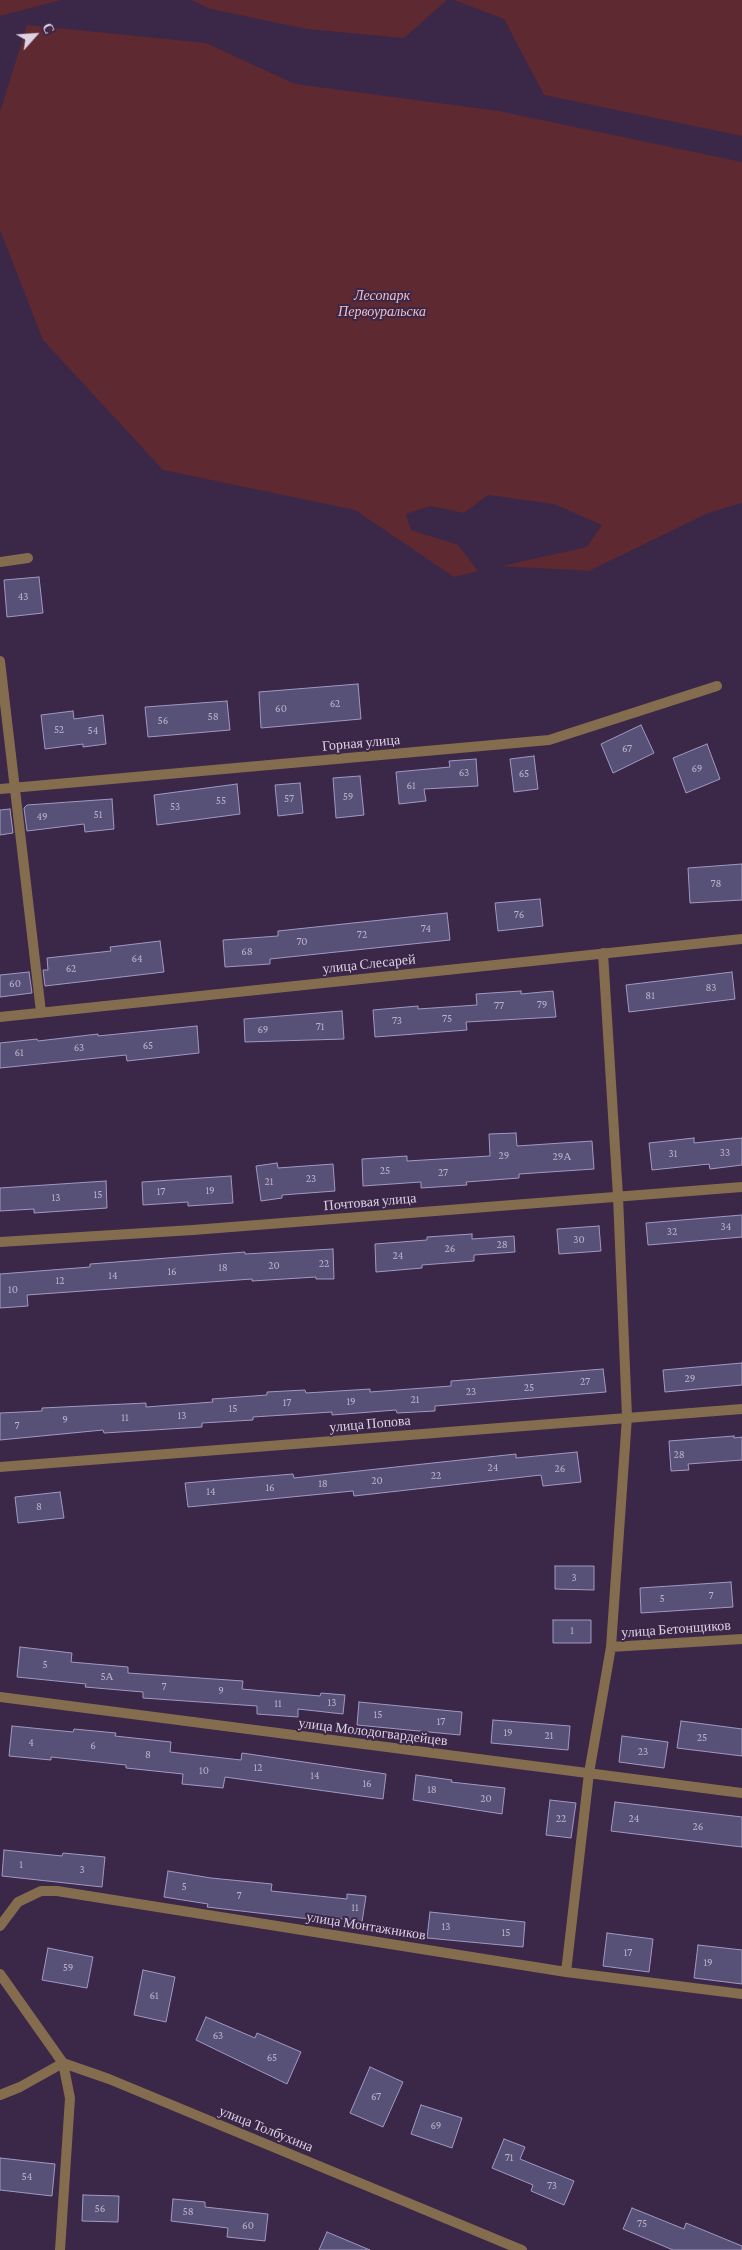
<!DOCTYPE html>
<meta charset="utf-8">
<style>
body{margin:0}
#map{position:relative;width:742px;height:2250px;overflow:hidden;background:#3b2747;font-family:"Crimson Pro",serif}
canvas{display:block}
.north{position:absolute;left:10px;top:10px;width:50px;height:50px;-webkit-text-stroke:4px #3b2747;paint-order:stroke;rotate:64deg;font-size:14px;font-weight:700;line-height:20px;text-align:center;color:#ded1e5}
.north::after{content:'';display:block;margin:auto;width:18px;height:22px;background:#ded1e5;clip-path:polygon(50% 0,100% 100%,50% 72%,0 100%)}
</style>
<div id="map">
<canvas width="742" height="2250"></canvas>
<div class="north">С</div>
</div>
<script>
const ctx = document.querySelector('canvas').getContext('2d');
ctx.lineJoin = 'round';
function paint(path, color) {
  ctx.fillStyle = color;
  ctx.fill(path, 'evenodd');
}
function poly(rows) {
  const path = new Path2D();
  for (const r of rows) {
    path.moveTo(r[0], r[1]);
    for (let i = 2; i < r.length; i += 2) path.lineTo(r[i], r[i + 1]);
  }
  return path;
}
function strokePath(path, color, width, dash) {
  ctx.strokeStyle = color;
  ctx.lineWidth = width;
  ctx.lineCap = dash ? 'butt' : 'round';
  ctx.setLineDash(dash || []);
  ctx.stroke(path);
}
function write(font, color, halo, rows, align = 'center') {
  ctx.font = font + ' "Crimson Pro",serif';
  ctx.lineWidth = 4;
  ctx.setLineDash([]);
  ctx.textBaseline = 'middle';
  ctx.strokeStyle = halo;
  ctx.fillStyle = color;
  for (const [text, x, y, turn = 0] of rows) {
    ctx.save();
    ctx.translate(x, y);
    ctx.rotate((+turn || 0) * Math.PI / 180);
    ctx.textAlign = isNaN(turn) ? turn : align;
    if (halo) ctx.strokeText(text, 0, 0);
    ctx.fillText(text, 0, 0);
    ctx.restore();
  }
}
const green = poly([
 [0,0,61,0,0,16],
 [191,0,447,0,404,38,306,29,211,9],
 [454,0,742,0,742,136,544,95,504,19],
 [27,25,206,43,295,84,499,111,742,162,742,503,708,513,589,571,501,566,587,547,602,525,554,504,488,495,464,513,430,506,406,514,411,530,458,545,478,571,454,577,355,510,163,470,43,340,0,230,0,112]
]);
const building = poly([
 [39,577,43,613,7,617,4,580,39,577],
 [358,684,361,719,261,728,259,692,358,684],
 [227,701,230,730,148,737,145,707,227,701],
 [73,711,74,719,103,715,106,744,83,747,83,744,45,749,41,715,73,711],
 [641,725,654,753,613,773,601,744,641,725],
 [707,744,720,779,686,793,673,758,707,744],
 [534,756,538,789,514,792,510,759,534,756],
 [476,759,478,786,424,789,426,801,399,804,396,772,450,767,449,761,476,759],
 [360,776,364,815,336,818,333,778,360,776],
 [300,783,303,813,278,816,275,785,300,783],
 [237,784,240,814,157,825,154,795,237,784],
 [112,799,114,829,85,832,84,824,27,831,24,808,27,805,112,799],
 [10,809,13,833,0,835,0,810,10,809],
 [742,864,742,900,690,903,688,868,742,864],
 [540,899,543,926,498,931,495,903,540,899],
 [447,913,450,940,270,959,270,964,225,967,223,940,278,936,278,931,447,913],
 [160,941,164,972,45,986,43,970,48,970,47,958,111,951,110,947,160,941],
 [29,972,32,993,0,997,0,975,29,972],
 [732,972,735,999,629,1012,626,985,732,972],
 [521,991,521,994,553,991,556,1017,466,1022,467,1030,375,1037,373,1010,418,1006,418,1009,477,1005,476,994,521,991],
 [342,1011,344,1039,245,1042,244,1019,342,1011],
 [197,1026,199,1053,127,1061,126,1055,0,1068,0,1043,37,1039,38,1041,98,1034,98,1036,197,1026],
 [516,1133,517,1146,592,1141,594,1169,519,1174,519,1178,466,1182,467,1185,421,1188,421,1182,363,1186,362,1159,407,1156,407,1161,490,1156,489,1134,516,1133],
 [694,1138,694,1143,742,1138,742,1165,710,1169,709,1164,652,1170,649,1143,694,1138],
 [277,1163,278,1168,333,1164,335,1191,282,1195,282,1198,261,1201,256,1166,277,1163],
 [231,1176,233,1203,188,1206,188,1202,143,1205,142,1182,231,1176],
 [106,1181,107,1208,34,1213,34,1209,0,1211,0,1188,106,1181],
 [742,1215,742,1237,648,1245,646,1223,742,1215],
 [599,1226,601,1251,559,1254,557,1229,599,1226],
 [472,1234,472,1239,514,1236,515,1252,474,1255,474,1261,422,1265,422,1268,376,1272,375,1244,427,1240,427,1237,472,1234],
 [333,1249,334,1279,316,1279,316,1277,252,1281,252,1279,27,1295,28,1306,0,1308,0,1274,90,1267,90,1264,245,1252,245,1254,333,1249],
 [742,1363,742,1385,665,1392,663,1370,742,1363],
 [603,1369,606,1392,435,1406,435,1411,397,1413,396,1410,332,1415,332,1412,253,1417,253,1420,202,1423,202,1427,104,1433,103,1430,0,1440,0,1413,42,1411,42,1408,146,1403,146,1407,213,1402,212,1399,267,1395,267,1392,305,1390,306,1393,370,1389,370,1392,451,1386,451,1381,603,1369],
 [734,1436,734,1438,742,1437,742,1460,688,1464,689,1470,671,1471,669,1441,734,1436],
 [577,1452,581,1482,543,1486,541,1475,354,1496,353,1491,188,1507,185,1483,293,1474,294,1478,516,1454,516,1458,577,1452],
 [60,1492,64,1518,18,1523,15,1497,60,1492],
 [555,1566,594,1566,594,1590,555,1589,555,1566],
 [731,1582,733,1607,641,1613,640,1588,731,1582],
 [553,1620,591,1620,591,1643,553,1643,553,1620],
 [20,1647,72,1653,71,1662,128,1667,128,1673,243,1681,242,1689,320,1696,321,1693,345,1695,343,1714,298,1709,298,1717,257,1714,257,1706,143,1698,143,1692,85,1687,86,1684,17,1677,20,1647],
 [359,1702,462,1712,460,1735,357,1725,359,1702],
 [493,1720,570,1726,568,1750,491,1743,493,1720],
 [681,1721,742,1729,742,1756,677,1748,681,1721],
 [12,1726,73,1732,74,1729,116,1733,115,1736,171,1742,170,1752,241,1760,242,1753,386,1774,383,1799,225,1777,223,1788,182,1784,183,1774,126,1768,126,1765,51,1757,51,1760,9,1756,12,1726],
 [622,1736,668,1742,664,1768,619,1762,622,1736],
 [416,1775,452,1780,451,1782,505,1788,502,1814,413,1800,416,1775],
 [550,1800,576,1803,571,1838,546,1835,550,1800],
 [615,1802,742,1817,742,1847,611,1831,615,1802],
 [4,1850,62,1856,63,1853,105,1857,102,1887,2,1876,4,1850],
 [168,1871,211,1878,272,1884,271,1891,347,1899,347,1894,366,1896,362,1922,318,1915,318,1920,207,1907,208,1904,164,1897,168,1871],
 [430,1912,525,1922,523,1947,427,1938,430,1912],
 [607,1933,653,1939,649,1972,603,1966,607,1933],
 [698,1945,742,1950,742,1984,694,1978,698,1945],
 [48,1948,93,1957,87,1988,42,1980,48,1948],
 [143,1970,175,1977,166,2022,134,2015,143,1970],
 [206,2017,255,2038,257,2033,301,2052,287,2084,196,2040,206,2017],
 [370,2067,403,2082,383,2127,350,2113,370,2067],
 [421,2105,462,2118,452,2148,411,2134,421,2105],
 [504,2139,525,2147,520,2159,574,2181,564,2205,531,2191,533,2185,492,2168,504,2139],
 [0,2158,55,2164,52,2196,0,2190,0,2158],
 [83,2195,119,2196,118,2222,82,2221,83,2195],
 [173,2199,205,2202,205,2207,268,2214,265,2241,227,2237,228,2228,171,2221,173,2199],
 [632,2208,684,2229,686,2223,742,2246,742,2250,673,2250,623,2229,632,2208],
 [327,2232,370,2250,319,2250,327,2232]
]);
const street = poly([
 [0,562,28,558],
 [0,661,41,1012],
 [0,789,549,740,717,686],
 [0,1017,742,939],
 [0,1242,193,1230,742,1187],
 [0,1467,742,1409],
 [611,1647,742,1639],
 [0,1697,742,1793],
 [0,1926,18,1902,41,1891,57,1891,566,1972,742,1994],
 [566,1972,589,1773,611,1647,627,1417,618,1196,603,953],
 [0,1974,63,2063,70,2098,60,2250],
 [0,2095,20,2087,63,2063,109,2079,522,2250]
]);
const numberNames = [
 ["43",23,597],
 ["62",335,704],
 ["60",281,709],
 ["58",213,717],
 ["56",163,721],
 ["52",59,730],
 ["54",93,731],
 ["67",627,749],
 ["69",697,769],
 ["63",464,773],
 ["65",524,774],
 ["61",411,786],
 ["59",348,797],
 ["57",289,799],
 ["55",221,801],
 ["53",175,807],
 ["51",98,815],
 ["49",42,817],
 ["78",716,884],
 ["76",519,915],
 ["74",426,929],
 ["72",362,935],
 ["70",302,942],
 ["68",247,952],
 ["64",137,959],
 ["62",71,969],
 ["60",15,984],
 ["83",711,988],
 ["81",650,996],
 ["79",542,1005],
 ["77",499,1006],
 ["75",447,1019],
 ["73",397,1021],
 ["71",320,1027],
 ["69",263,1030],
 ["65",148,1046],
 ["63",79,1048],
 ["61",19,1053],
 ["33",725,1153],
 ["31",673,1154],
 ["29",504,1156],
 ["29А",562,1157],
 ["25",385,1171],
 ["27",443,1173],
 ["23",311,1179],
 ["21",269,1182],
 ["19",210,1191],
 ["17",161,1192],
 ["15",98,1195],
 ["13",56,1198],
 ["34",726,1227],
 ["32",672,1232],
 ["30",579,1240],
 ["28",502,1245],
 ["26",450,1249],
 ["24",398,1256],
 ["22",324,1264],
 ["20",274,1266],
 ["18",223,1268],
 ["16",172,1272],
 ["14",113,1276],
 ["12",60,1281],
 ["10",13,1290],
 ["29",690,1379],
 ["27",585,1382],
 ["25",529,1388],
 ["23",471,1392],
 ["21",415,1400],
 ["19",351,1402],
 ["17",287,1403],
 ["15",233,1409],
 ["13",182,1416],
 ["11",125,1418],
 ["9",65,1420],
 ["7",17,1426],
 ["28",679,1455],
 ["24",493,1468],
 ["26",560,1469],
 ["22",436,1476],
 ["20",377,1481],
 ["18",323,1484],
 ["16",270,1488],
 ["14",211,1492],
 ["8",39,1507],
 ["3",574,1578],
 ["7",711,1596],
 ["5",662,1599],
 ["1",572,1631],
 ["5",45,1665],
 ["5А",107,1677],
 ["7",164,1687],
 ["9",221,1691],
 ["13",332,1703],
 ["11",278,1704],
 ["15",378,1715],
 ["17",441,1722],
 ["19",508,1733],
 ["21",549,1736],
 ["25",702,1738],
 ["4",31,1743],
 ["6",93,1746],
 ["23",643,1752],
 ["8",148,1755],
 ["12",258,1768],
 ["10",204,1771],
 ["14",315,1776],
 ["16",367,1784],
 ["18",432,1790],
 ["20",486,1799],
 ["22",561,1819],
 ["24",634,1819],
 ["26",698,1827],
 ["1",21,1865],
 ["3",82,1870],
 ["5",184,1887],
 ["7",239,1896],
 ["11",355,1908],
 ["13",446,1927],
 ["15",506,1933],
 ["17",628,1953],
 ["19",708,1963],
 ["59",68,1968],
 ["61",154,1996],
 ["63",218,2036],
 ["65",272,2058],
 ["67",376,2097],
 ["69",436,2126],
 ["71",509,2158],
 ["54",27,2177],
 ["73",552,2186],
 ["56",100,2209],
 ["58",188,2212],
 ["75",642,2224],
 ["60",248,2226]
];
const parkNames = [
 ["Лесопарк",382,296],
 ["Первоуральска",382,312]
];
const streetNames = [
 ["Горная улица",361,743,-5],
 ["улица Слесарей",369,964,-6],
 ["Почтовая улица",370,1202,-5],
 ["улица Попова",370,1424,-5],
 ["улица Бетонщиков",676,1629,-4],
 ["улица Молодогвардейцев",373,1732,7],
 ["улица Монтажников",366,1926,9],
 ["улица Толбухина",266,2129,22]
];
paint(green, '#5e2931');
paint(building, '#585177');
strokePath(building, '#a099c3', 1);
strokePath(street, '#846c4f', 10);
write('11px', '#bcb1ca', null, numberNames);
write('italic 14px', '#f1bec2', '#3b2747', parkNames);
write('14px', '#ded1e5', '#3b2747', streetNames);
</script>
